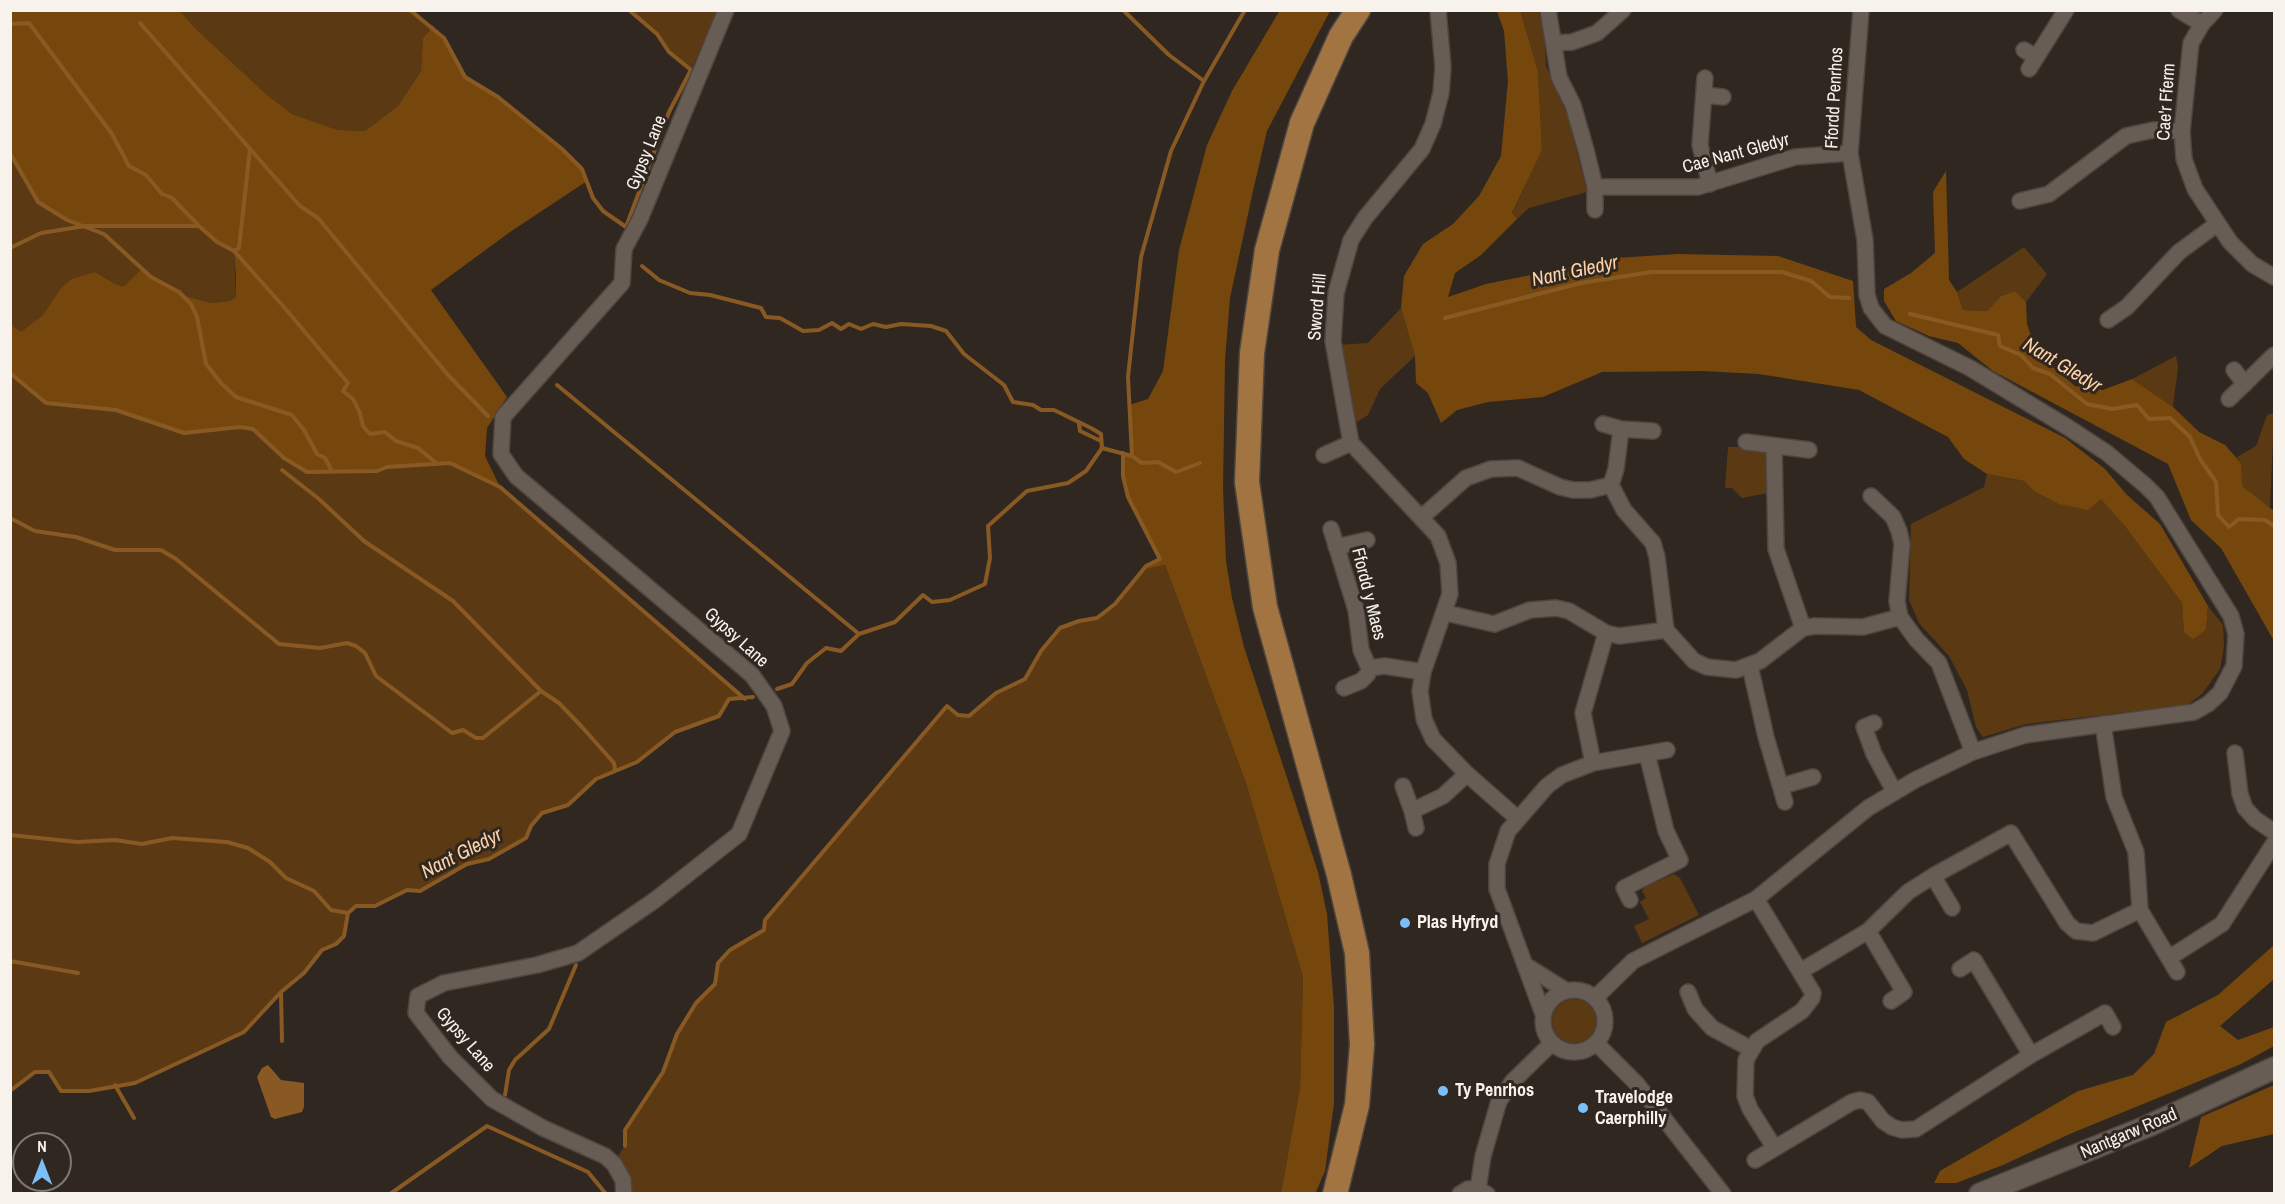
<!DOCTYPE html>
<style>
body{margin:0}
#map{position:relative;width:2285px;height:1204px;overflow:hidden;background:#302820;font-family:"Archivo Narrow",sans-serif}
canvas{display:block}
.frame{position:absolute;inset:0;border:12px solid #f7f2ec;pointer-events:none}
.north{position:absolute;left:12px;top:1132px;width:60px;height:60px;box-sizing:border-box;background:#302820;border:2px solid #807972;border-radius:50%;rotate:0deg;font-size:16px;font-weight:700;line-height:24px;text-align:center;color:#f7f2ec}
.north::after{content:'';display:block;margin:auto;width:21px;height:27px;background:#7bbef8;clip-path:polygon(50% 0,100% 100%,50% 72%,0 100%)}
</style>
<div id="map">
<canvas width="2285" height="1204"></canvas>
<div class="frame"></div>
<div class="north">N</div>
</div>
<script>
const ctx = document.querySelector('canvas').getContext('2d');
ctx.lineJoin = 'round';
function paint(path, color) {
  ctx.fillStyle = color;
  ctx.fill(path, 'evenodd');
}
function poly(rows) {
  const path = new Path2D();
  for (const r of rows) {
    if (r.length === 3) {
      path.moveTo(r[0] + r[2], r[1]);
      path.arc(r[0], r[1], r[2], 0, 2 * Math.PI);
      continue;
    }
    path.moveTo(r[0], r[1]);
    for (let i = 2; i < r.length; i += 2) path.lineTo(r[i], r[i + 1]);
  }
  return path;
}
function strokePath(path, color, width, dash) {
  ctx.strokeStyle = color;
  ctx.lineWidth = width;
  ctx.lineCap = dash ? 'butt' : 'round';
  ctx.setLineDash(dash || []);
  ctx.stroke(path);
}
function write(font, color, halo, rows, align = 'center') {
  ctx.font = font + ' "Archivo Narrow",sans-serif';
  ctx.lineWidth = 6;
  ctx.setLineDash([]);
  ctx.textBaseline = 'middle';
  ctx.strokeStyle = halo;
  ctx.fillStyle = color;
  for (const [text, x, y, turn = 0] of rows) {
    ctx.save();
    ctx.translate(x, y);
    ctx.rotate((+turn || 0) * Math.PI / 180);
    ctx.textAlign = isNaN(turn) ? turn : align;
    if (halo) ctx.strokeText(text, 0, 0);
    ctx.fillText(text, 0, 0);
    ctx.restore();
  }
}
const green = poly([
 [180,11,410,11,433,26,423,38,421,71,398,106,365,131,338,130,292,114,266,94,196,29],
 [629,11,717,11,691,70,669,52,657,34],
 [1520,11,1538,11,1544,28,1546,66,1568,117,1587,192,1529,208,1517,219,1512,214,1542,149,1538,71],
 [10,153,38,202,85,226,199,226,217,242,234,251,236,297,230,301,211,303,182,295,142,270,124,286,117,285,95,272,71,279,60,289,43,315,21,333,11,325],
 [2024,247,2047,274,2026,302,2015,291,2001,296,1987,311,1963,310,1957,292],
 [1401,308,1415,356,1380,389,1368,415,1355,423,1338,345,1368,343],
 [2176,356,2178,367,2173,407,2132,379],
 [10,373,46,403,116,410,184,433,240,427,253,429,307,472,376,471,387,467,450,463,500,487,746,699,729,699,719,716,675,732,637,762,596,779,568,805,542,813,531,826,526,838,489,859,467,864,420,891,407,891,375,906,356,906,348,913,344,936,336,944,322,950,304,973,281,992,244,1032,135,1083,89,1091,61,1091,49,1072,36,1072,11,1091],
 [2274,413,2270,508,2241,486,2241,463,2237,457,2256,446,2267,415],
 [1728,447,1774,447,1773,492,1742,498,1732,488,1725,488],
 [1987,474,2024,481,2034,491,2101,498,2124,525,2182,603,2184,632,2206,631,2208,606,2223,625,2224,647,2220,669,2202,694,2187,705,2026,724,1983,737,1976,727,1967,690,1949,656,1919,623,1909,600,1911,524,1984,487],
 [1165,565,1246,783,1303,977,1300,1088,1281,1193,630,1193,630,1182,618,1156,625,1146,625,1130,663,1072,677,1034,696,1003,715,984,718,963,730,950,764,930,765,920,947,706,958,715,969,716,996,693,1025,679,1041,651,1060,628,1079,621,1097,618,1115,604,1142,570],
 [1674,874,1680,878,1699,915,1642,943,1634,926,1649,919,1640,902,1646,898,1642,891,1645,887],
 [1574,1021,22]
]);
const forest = poly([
 [11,10,180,11,196,29,266,94,292,114,338,130,365,131,398,106,421,71,423,38,433,26,444,38,465,77,498,97,562,149,582,169,587,181,510,232,431,290,507,397,487,428,485,456,500,487,450,463,387,467,377,471,307,472,284,458,253,429,240,427,184,433,116,410,46,403,11,373,11,325,21,332,43,315,60,289,71,279,95,272,117,285,124,286,142,269,182,295,211,303,230,301,236,297,236,277,234,251,217,242,199,226,85,226,67,220,38,202,11,153],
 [1280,10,1330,11,1267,131,1253,191,1230,298,1225,360,1223,489,1226,561,1232,598,1244,647,1318,872,1327,914,1334,1008,1334,1103,1325,1171,1315,1194,1281,1193,1300,1088,1303,977,1246,783,1165,565,1142,570,1160,558,1140,523,1128,497,1123,476,1123,453,1132,455,1129,405,1148,399,1163,371,1179,250,1207,145,1232,91],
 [1497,11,1520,11,1521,14,1538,71,1542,150,1512,213,1517,219,1481,255,1455,273,1448,297,1486,284,1616,258,1678,254,1778,256,1853,281,1856,327,1871,340,2065,438,2105,469,2127,495,2160,524,2208,606,2206,630,2193,639,2184,632,2182,603,2124,525,2101,499,2088,510,2059,504,2034,491,2024,481,1987,474,1964,459,1948,437,1859,390,1759,374,1703,371,1602,372,1543,397,1488,402,1457,410,1441,423,1428,393,1416,383,1415,356,1401,308,1404,276,1423,244,1453,224,1479,196,1501,156,1508,81,1504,31],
 [1946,171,1949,280,1957,292,1963,310,1987,311,2001,296,2015,291,2026,302,2027,324,2037,354,2075,386,2103,390,2132,379,2173,407,2199,432,2225,445,2241,463,2242,486,2274,511,2274,641,2221,548,2191,520,2168,464,1993,371,1958,343,1929,336,1896,321,1884,301,1884,289,1911,273,1935,253,1933,192],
 [2274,945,2274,979,2220,1026,2238,1040,2274,1027,2274,1046,2241,1064,2072,1133,2003,1165,1956,1183,1934,1183,1940,1171,2078,1091,2133,1075,2154,1054,2166,1022,2218,995],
 [2274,1085,2274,1134,2222,1146,2189,1168,2201,1117]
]);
const water = poly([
 [268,1065,281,1080,304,1083,304,1107,302,1112,275,1119,271,1117,257,1077,262,1068]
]);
const stream = poly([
 [410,10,444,38,465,77,498,97,562,149,582,169,593,198,603,211,626,227,669,112,691,70,669,52,657,34,629,10],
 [1123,10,1169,55,1204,81],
 [140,23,300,206,318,218,448,375,488,416],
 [10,24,29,23,112,134,129,166,146,175,162,194,172,198,199,226,217,242,234,251,283,306,348,383,343,391,353,399,360,413,363,426,370,434,385,432,396,441,418,448,435,462],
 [10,153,38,202,67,220,104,234,151,277,179,292,191,304,197,317,206,364,221,383,236,397,292,415,304,430,317,454,325,458,332,471],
 [10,248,41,233,85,226,198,226],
 [234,251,239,248,250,149],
 [642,266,659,280,690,293,710,295,761,308,766,317,780,318,803,331,819,330,832,323,841,329,849,324,861,329,873,324,886,327,901,324,931,326,946,331,964,354,1004,385,1013,402,1033,405,1041,410,1054,410,1091,428,1101,434,1102,448],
 [1910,314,1998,335,2000,346,2021,355,2033,368,2050,374,2087,404,2112,409,2137,405,2149,419,2170,418,2190,437,2200,459,2216,482,2218,515,2229,527,2239,519,2265,520,2274,526],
 [1445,318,1581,283,1652,272,1782,272,1811,281,1830,297,1849,298],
 [10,373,46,403,116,410,184,433,240,427,253,429,284,458,307,472,377,471,387,467,450,463,500,487,745,699],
 [557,385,859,634],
 [1079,424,1080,431,1101,441],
 [1132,456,1128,377,1141,257,1171,151,1204,81,1245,10],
 [282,470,319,499,364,541,453,601,541,691,559,703,582,727,614,763,615,770],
 [10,518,35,531,76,537,115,550,161,550,176,559,279,644,320,648,347,643,356,646,365,653,376,676,452,733,463,730,476,738,483,738,541,691],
 [777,689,792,684,807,663,826,648,841,651,859,634,895,622,923,595,932,602,950,600,985,584,990,558,988,526,1027,491,1068,483,1086,471,1102,448,1132,456,1142,463,1158,462,1176,472,1200,463],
 [10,835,77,842,115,840,142,844,172,838,227,842,248,848,270,862,286,878,314,891,331,910,348,913],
 [10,961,78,973],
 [281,992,282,1041],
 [115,1085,134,1118],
 [10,1091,35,1072,49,1072,61,1091,89,1091,135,1083,244,1032,281,992,304,973,322,950,336,944,344,936,348,913,356,906,375,906,407,890,420,891,467,864,489,859,526,838,531,826,542,813,568,805,596,779,637,762,675,732,719,716,729,699,753,697],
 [505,1095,509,1070,515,1060,549,1029,576,965],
 [625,1146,625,1130,663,1072,677,1034,696,1003,715,984,718,963,730,950,764,930,765,920,947,706,958,715,969,716,996,693,1025,679,1041,651,1060,628,1079,621,1097,618,1115,604,1146,566,1160,559,1128,497,1123,476,1123,453],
 [390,1194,487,1126,588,1172,606,1194]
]);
const minor = poly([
 [1438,10,1443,67,1441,93,1433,124,1422,149,1365,218,1351,240,1336,293,1333,341,1351,443,1438,536,1448,563,1450,594,1423,672,1420,691,1424,719,1433,739,1467,774,1517,818],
 [1548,10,1559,77,1573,105,1586,150,1595,187,1595,210],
 [2179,10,2202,24],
 [2215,10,2202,24,2191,43,2182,131,2184,159,2195,189,2230,242,2252,264,2274,277],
 [1554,43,1572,42,1597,33,1623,10],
 [2024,50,2036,57],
 [2029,69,2066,10],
 [1705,78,1700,145,1710,184],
 [1704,95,1723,97],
 [1595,187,1698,187,1795,157,1850,153],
 [2020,201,2049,194,2126,136,2153,130,2182,131],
 [2108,320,2127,307,2179,252,2217,224],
 [2234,370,2245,384],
 [2229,399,2274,355],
 [1603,424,1621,429],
 [1746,442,1809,450],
 [1774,447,1776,549,1803,628],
 [1324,455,1351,443],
 [1611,485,1616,469,1621,429,1653,431],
 [1871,496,1893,517,1899,531,1902,544,1897,601,1900,617],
 [1422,517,1466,478,1491,469,1518,468,1560,487,1573,490,1590,490,1611,485,1624,510,1653,543,1657,557,1666,630,1694,661,1707,667,1736,670,1760,661,1803,628,1815,626,1863,627,1900,617,1916,639,1939,663,1973,752],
 [1331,529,1356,610,1361,650,1369,668,1368,674,1361,681,1344,688],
 [1336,547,1367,540],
 [1446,613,1494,624,1530,610,1556,608,1569,611,1606,633,1619,636,1666,630],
 [1750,666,1766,737,1785,802],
 [1369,668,1385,666,1423,672],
 [1874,723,1864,727,1874,754,1894,791],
 [2103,724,2114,797,2136,852,2140,910,2177,972],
 [2235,753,2240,794,2245,808,2255,819,2274,832],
 [1593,763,1583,713,1606,633],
 [1403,786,1412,811,1443,796,1467,774],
 [1782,786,1813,777],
 [1412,811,1416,828],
 [1756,899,1813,993,1812,998,1802,1011,1757,1041,1746,1060,1745,1096,1750,1109,1774,1147],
 [1630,900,1624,888,1680,860,1666,831,1647,754],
 [1952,908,1933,876,2011,833,2067,923,2076,931,2093,933,2140,910],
 [1868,931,1904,992,1891,1001],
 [2169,958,2222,924,2274,843],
 [1525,965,1565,990],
 [1960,969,1974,960,2031,1055],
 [1801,971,1868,931,1908,892,1933,876],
 [1574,1021,31],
 [1688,992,1695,1009,1712,1028,1751,1049],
 [1596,997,1633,961,1756,899,1868,808,1915,780,1973,752,2025,735,2194,712,2208,704,2220,693,2234,666,2236,634,2231,616,2157,497,2146,486,2107,453,2069,428,1970,368,1885,326,1871,308,1867,295,1865,240,1850,153,1861,10],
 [1543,1014,1497,889,1497,864,1508,831,1547,786,1562,775,1593,763,1667,750],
 [1596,1043,1637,1084,1723,1194],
 [1755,1160,1852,1102,1860,1100,1868,1102,1883,1121,1892,1127,1902,1130,1916,1129,2031,1055,2105,1013,2113,1027],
 [1478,1189,1483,1156,1499,1101,1513,1081,1552,1043],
 [624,1194,623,1180,614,1164,605,1156,543,1128,492,1099,450,1057,416,1013,418,996,444,983,537,965,578,953,655,900,739,834,782,731,774,706,752,675,516,476,501,454,503,417,622,283,624,249,640,219,726,10],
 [1460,1194,1468,1189,1478,1189,1487,1194]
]);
const secondary = poly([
 [1980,1194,2148,1126,2274,1068]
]);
const primary = poly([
 [1335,1194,1357,1105,1362,1045,1357,953,1339,875,1265,607,1247,482,1252,353,1267,250,1302,123,1341,36,1358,10]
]);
const markers = [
 [1405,923,6,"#7bbef8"],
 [1443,1091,6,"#7bbef8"],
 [1583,1108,6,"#7bbef8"]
];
const streetNames = [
 ["Ffordd Penrhos",1835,98,-87],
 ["Cae'r Fferm",2167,102,-86],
 ["Gypsy Lane",647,153,-68],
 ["Cae Nant Gledyr",1736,154,-15],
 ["Sword Hill",1318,307,-85],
 ["Ffordd y Maes",1368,594,76],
 ["Gypsy Lane",736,638,42],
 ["Gypsy Lane",465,1040,49],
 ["Nantgarw Road",2129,1134,-23]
];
const poiNames = [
 ["Plas Hyfryd",1417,923],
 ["Ty Penrhos",1455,1091],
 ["Travelodge",1595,1098],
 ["Caerphilly",1595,1119]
];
const waterNames = [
 ["Nant Gledyr",1575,272,-12],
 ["Nant Gledyr",2062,366,31],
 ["Nant Gledyr",462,854,-27]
];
paint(green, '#5b3912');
paint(forest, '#76470d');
paint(water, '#895924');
strokePath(stream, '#895924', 4);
strokePath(minor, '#4e463f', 18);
strokePath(secondary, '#4e463f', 24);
strokePath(primary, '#4e463f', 27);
strokePath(minor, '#675d54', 15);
strokePath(secondary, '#675d54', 21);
strokePath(primary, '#a17442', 24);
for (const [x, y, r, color] of markers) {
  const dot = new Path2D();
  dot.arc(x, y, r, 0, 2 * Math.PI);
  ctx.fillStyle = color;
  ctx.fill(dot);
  strokePath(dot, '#302820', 2);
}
write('18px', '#f7f2ec', '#302820', streetNames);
write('bold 18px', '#f7f2ec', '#302820', poiNames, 'left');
write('italic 20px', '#fdd2a8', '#302820', waterNames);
</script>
